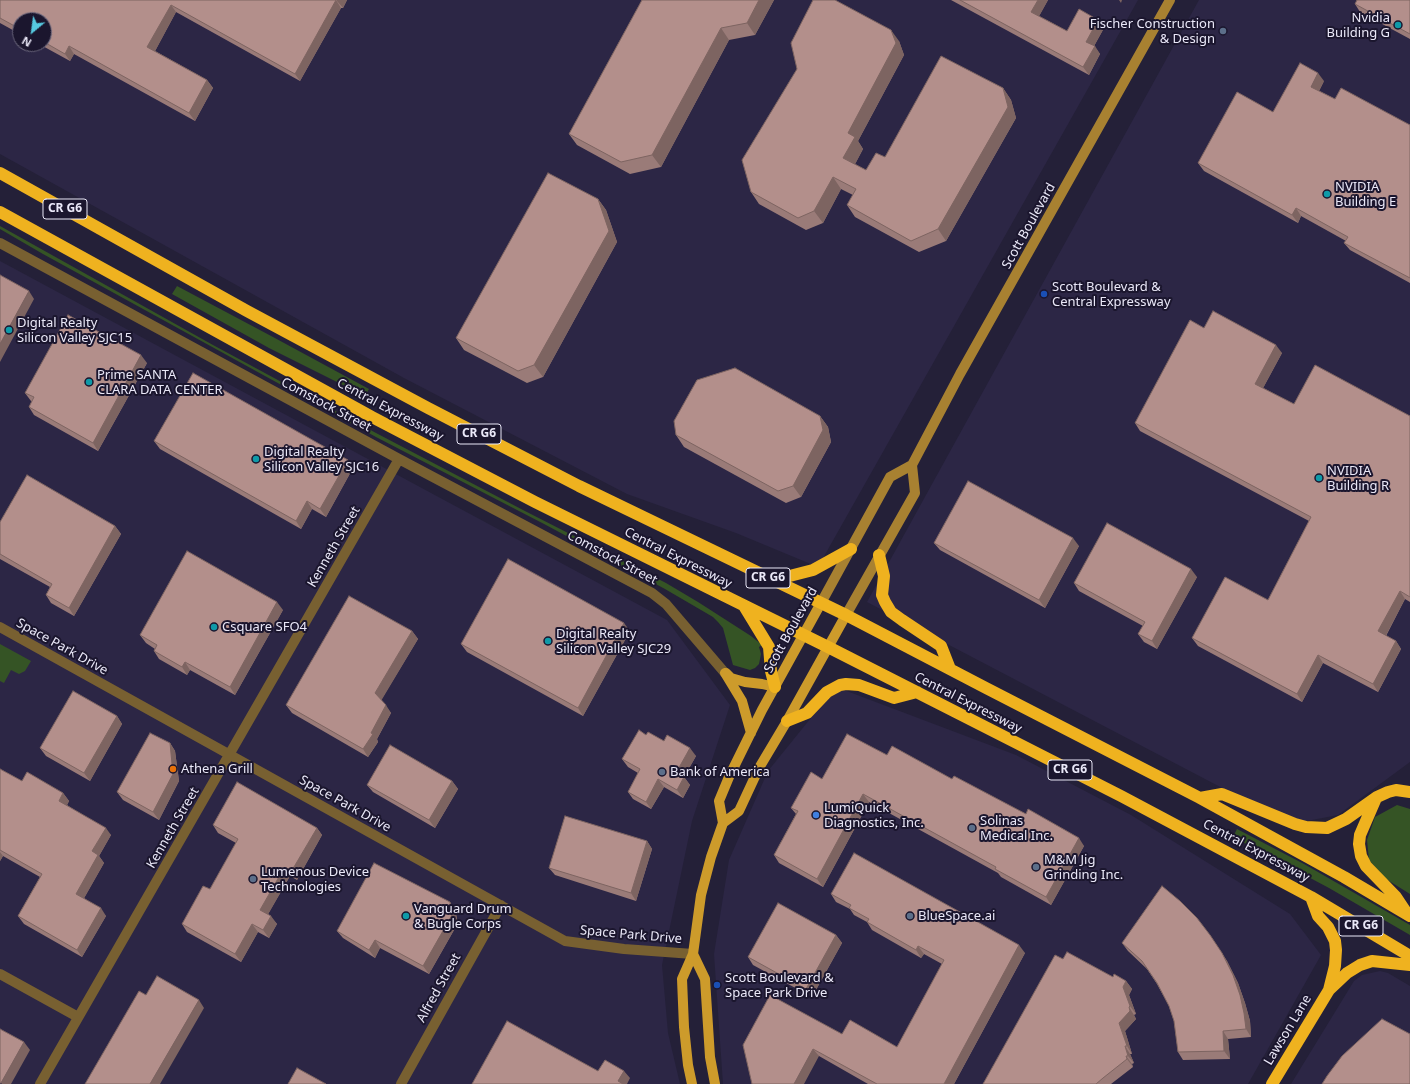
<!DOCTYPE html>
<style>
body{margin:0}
#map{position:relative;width:1410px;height:1084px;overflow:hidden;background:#242038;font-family:"Noto Sans",sans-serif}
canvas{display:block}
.north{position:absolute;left:12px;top:12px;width:40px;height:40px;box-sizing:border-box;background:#1b162e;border:1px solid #6e6a7f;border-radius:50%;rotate:209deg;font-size:11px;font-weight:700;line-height:16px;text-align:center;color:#eae8f8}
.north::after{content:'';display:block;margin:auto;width:14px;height:18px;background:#56c9e0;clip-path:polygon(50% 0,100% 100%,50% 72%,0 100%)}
</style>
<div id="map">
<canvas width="1410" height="1084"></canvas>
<div class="north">N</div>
</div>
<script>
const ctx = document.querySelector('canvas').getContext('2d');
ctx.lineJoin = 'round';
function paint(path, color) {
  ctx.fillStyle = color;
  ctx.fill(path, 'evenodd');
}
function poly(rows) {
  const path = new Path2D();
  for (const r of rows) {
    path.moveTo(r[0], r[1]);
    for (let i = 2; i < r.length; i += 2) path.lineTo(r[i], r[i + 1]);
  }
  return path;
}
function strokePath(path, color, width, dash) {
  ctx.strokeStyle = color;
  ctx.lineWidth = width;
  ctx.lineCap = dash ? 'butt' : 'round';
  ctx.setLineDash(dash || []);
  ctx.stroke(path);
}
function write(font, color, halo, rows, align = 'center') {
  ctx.font = font + ' "Noto Sans",sans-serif';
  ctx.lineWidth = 4;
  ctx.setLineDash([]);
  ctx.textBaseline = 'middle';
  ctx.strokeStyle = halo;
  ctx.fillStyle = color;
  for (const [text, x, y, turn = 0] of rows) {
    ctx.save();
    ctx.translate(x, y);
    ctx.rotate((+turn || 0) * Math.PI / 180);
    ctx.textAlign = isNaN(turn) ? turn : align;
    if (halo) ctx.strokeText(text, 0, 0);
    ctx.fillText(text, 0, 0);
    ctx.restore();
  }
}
const built = poly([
 [0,0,1138,0,818,567,736,533,627,494,404,378,0,154],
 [20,20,44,20,44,44,20,44],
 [1199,0,1410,0,1410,762,1338,815,1291,824,867,602],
 [0,261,667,620,730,705,692,821,662,965,668,1033,680,1084,0,1084],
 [836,687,1016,755,1131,815,1290,914,1321,955,1248,1084,723,1084,714,954,729,860,768,771],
 [1380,971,1388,973,1410,986,1410,1084,1291,1084,1354,981,1362,975]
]);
const green = poly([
 [0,226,213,345,376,433,523,510,666,583,698,602,751,636,762,645,759,647,761,654,759,664,755,668,750,670,733,665,723,628,718,622,713,617,665,589,546,525,376,437,43,254,0,229],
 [177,286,273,337,369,389,365,396,269,348,172,294],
 [0,644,31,661,25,671,19,674,11,670,4,683,0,681],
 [1397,805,1410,809,1410,894,1386,879,1369,860,1367,840,1375,817],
 [1237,829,1304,864,1410,925,1410,935,1329,888,1233,837]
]);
const street = poly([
 [0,243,399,459,652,593,666,604,725,673],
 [0,627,565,941,624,949,693,954],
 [0,974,78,1017],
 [40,1084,399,459],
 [401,1084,501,905]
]);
const secondary = poly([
 [821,603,890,477,912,465,960,374,1170,0],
 [846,615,915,493,912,465]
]);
const primary = poly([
 [725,673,742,701,751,733],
 [726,673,731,678,745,682,762,684,775,687],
 [723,823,739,811,759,768,787,721,846,615],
 [693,954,705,979,710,1057,715,1084],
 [692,1084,688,1065,684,1027,682,979,693,954,701,895,711,857,723,823,719,801,729,777,762,710,821,603]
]);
const highway = poly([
 [0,173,247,311,428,408,579,486,846,615,986,688,1200,798,1344,877,1410,916],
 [0,212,372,417,535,502,828,647,1121,796,1311,897,1410,956],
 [879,555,884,576,882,595,885,602,891,612,902,620,941,646,950,669],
 [774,580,813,570,851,549],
 [744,606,769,647,771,671,775,687],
 [787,721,807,713,827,692,840,685,846,684,859,685,894,698,917,692],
 [1200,798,1222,794,1295,824,1306,827,1327,828,1346,819,1377,797,1388,792,1396,790,1410,792],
 [1376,798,1360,835,1359,844,1361,856,1366,866,1396,897,1406,912],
 [1311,897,1318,916,1328,927,1335,941,1336,950,1335,966,1329,990],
 [1272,1084,1329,990,1347,973,1360,965,1372,961,1410,965]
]);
const wall = poly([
 [0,0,347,0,343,8,341,8,300,81,176,12,155,51,207,80,213,88,195,121,74,54,70,61,39,44,44,44,44,20,20,20,20,34,0,23],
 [642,0,774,0,755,35,729,40,661,167,630,174,577,145,569,134],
 [951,0,1048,0,1039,16,1067,31,1098,20,1104,28,1094,46,1100,54,1089,75],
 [1410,0,1410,39,1360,12,1355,4],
 [899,41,904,55,858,141,863,149,855,164,866,170,885,157,1003,88,1011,100,1016,118,946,241,919,252,855,217,847,205,853,195,841,189,823,223,806,230,759,204,751,192],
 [1324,81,1319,91,1335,99,1410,125,1410,283,1350,250,1344,243,1346,241,1301,216,1298,223,1204,171,1198,163,1273,112],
 [598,199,606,210,617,242,543,377,527,383,464,350,456,338],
 [1204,328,1282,353,1263,388,1294,404,1410,416,1410,602,1405,599,1386,636,1396,641,1401,649,1378,692,1323,663,1302,702,1198,646,1192,638,1268,600,1309,521,1140,431,1135,423],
 [147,363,98,451,34,415,29,407,32,401,31,401,25,393],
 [820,416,828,427,831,442,801,497,786,503,684,447,676,435],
 [154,441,348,460,353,468,326,517,312,509,301,529,160,449],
 [0,522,115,526,121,534,74,616,51,603,46,595,50,587,0,559],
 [934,543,1079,546,1045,608,940,550],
 [1197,577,1157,649,1144,642,1138,634,1143,626,1079,591,1074,583],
 [283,610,235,695,190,670,187,675,159,659,154,651,155,649,146,643,140,635],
 [412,631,418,639,381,700,391,713,377,739,378,742,368,757,292,713,286,705],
 [630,631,583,716,467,652,461,644],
 [117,716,122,724,90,781,46,756,40,748],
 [646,735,664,741,696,756,684,777,690,785,683,798,664,787,651,809,633,799,628,792,638,773,628,767,622,759],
 [170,743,175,751,179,781,159,820,123,800,117,792],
 [887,755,952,779,1026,814,1084,846,1051,905,1001,877,998,873,869,802,823,887,779,863,774,855,796,814,791,808,822,779],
 [0,769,22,781,63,793,69,801,67,805,111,835,99,856,104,863,84,898,106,916,82,957,24,924,18,916,40,877,3,856,0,861],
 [452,781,458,789,435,828,373,792,367,785],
 [213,825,317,828,322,835,297,880,290,876,268,914,277,924,269,938,258,932,241,962,187,932,182,924,210,889,236,843,218,833],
 [647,841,652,849,636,901,555,875,549,868],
 [831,894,1025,953,954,1084,868,1084,819,1056,743,1045,842,1034,897,1047,942,964,924,954,921,958,872,930,867,922,854,915,850,909,836,902],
 [455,910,458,923,429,974,380,948,375,958,343,938,337,931],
 [836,935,842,943,812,997,753,965,748,957],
 [1210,935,1227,961,1238,983,1245,1003,1250,1021,1251,1037,1228,1039,1230,1059,1183,1060,1178,1052,1174,1021,1169,1006,1157,984,1147,969,1128,951,1122,943],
 [1063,959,1113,977,1126,981,1132,989,1129,995,1136,1014,1134,1015,1136,1019,1125,1031,1132,1054,1130,1054,1134,1063,1132,1064,1133,1067,1111,1084,983,1084]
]);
const shadedWall = poly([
 [336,0,341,8,300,81,295,74],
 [337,0,347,0,343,8,337,1],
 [759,0,774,0,755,35,747,23],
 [1038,0,1048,0,1037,20,1031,12],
 [1119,0,1122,0,1121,3],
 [171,5,176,12,153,55,147,47],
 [1098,20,1104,28,1092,50,1086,42],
 [721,28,729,40,661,167,652,155],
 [891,30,899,41,904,55,858,141,863,149,852,170,843,158,848,133],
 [69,46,74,54,70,61,65,54],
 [1095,46,1100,54,1089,75,1083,67],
 [1318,73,1324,81,1317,95,1311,87],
 [207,80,213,88,195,121,189,113],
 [1003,88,1011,100,1016,118,946,241,938,229],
 [833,177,841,189,823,223,814,211],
 [598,199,606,210,617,242,543,377,534,365],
 [1296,208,1301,216,1298,223,1292,215],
 [29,291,34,299,0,362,0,344],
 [1276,345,1282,353,1261,392,1255,384],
 [141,355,147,363,98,451,93,443],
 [820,416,828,427,831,442,801,497,793,486],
 [348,460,353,468,326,517,320,509],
 [307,501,312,509,301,529,296,521],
 [115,526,121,534,74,616,69,608],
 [1073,538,1079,546,1045,608,1039,600],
 [1191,569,1197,577,1157,649,1152,641],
 [1400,591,1405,599,1384,639,1378,631],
 [277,602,283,610,235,695,230,687],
 [624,623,630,631,583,716,578,708],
 [412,631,418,639,381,701,375,693],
 [1396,641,1401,649,1378,692,1373,684],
 [1318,655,1323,663,1302,702,1297,694],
 [185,662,190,670,187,675,182,667],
 [386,705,391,713,377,739,378,742,368,757,363,749,371,733],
 [117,716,122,724,90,781,84,773],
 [170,743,175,751,179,781,159,820,153,812],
 [690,748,696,756,682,781,676,773],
 [684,777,690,785,683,798,677,790],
 [658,779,664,787,651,809,646,802],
 [452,781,458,789,435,828,429,820],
 [63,793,69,801,65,809,59,801],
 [863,794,869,802,823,887,817,879],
 [106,828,111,835,99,856,104,863,82,902,76,894,92,851],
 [317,828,322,835,297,880,291,872],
 [1079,838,1084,846,1051,905,1046,897],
 [647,841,652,849,636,901,631,893],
 [0,852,3,856,0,861],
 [284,868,290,876,266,918,260,910],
 [450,902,455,910,458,923,429,974,423,966],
 [101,908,106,916,82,957,77,950],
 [271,916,277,924,269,938,263,930],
 [252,924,258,932,241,962,235,954],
 [836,935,842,943,812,997,806,989],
 [1210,935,1227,961,1238,983,1245,1003,1250,1021,1251,1037,1246,1029],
 [375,940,380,948,375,958,369,950],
 [1019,945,1025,953,954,1084,944,1084],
 [918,946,924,954,921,958,916,950],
 [1126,981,1132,989,1129,995,1136,1014,1130,1006,1123,987],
 [199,1000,204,1008,160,1084,150,1084],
 [1129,1007,1134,1015,1136,1019,1125,1031,1132,1054,1127,1046,1119,1023],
 [1223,1031,1228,1039,1230,1059,1224,1051],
 [24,1042,30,1050,11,1084,2,1084,1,1083],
 [1125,1046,1130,1054,1134,1063,1128,1056],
 [813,1049,819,1056,804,1084,794,1084],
 [1126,1056,1132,1064,1133,1067,1127,1059],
 [624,1071,630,1078,627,1084,620,1084,618,1081]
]);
const building = poly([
 [0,0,336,0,295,74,171,5,147,47,207,80,189,113,69,46,65,54,44,42,44,20,20,20,20,29,0,18,0,0],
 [642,0,759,0,747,23,721,28,652,155,621,162,569,134,642,0],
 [813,0,835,0,891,30,896,43,848,133,855,137,843,158,866,170,876,153,885,157,941,56,1003,88,1008,107,938,229,911,241,847,205,856,189,833,177,814,211,798,218,751,192,742,160,797,69,791,43,813,0],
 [960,0,1038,0,1031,12,1067,31,1079,9,1098,20,1086,42,1095,46,1083,67,960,0],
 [1357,0,1410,0,1410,34,1355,4,1357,0],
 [1300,63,1318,73,1311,87,1335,99,1341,88,1410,125,1410,278,1344,243,1348,237,1296,208,1292,215,1198,163,1237,92,1273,112,1300,63],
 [548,173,598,199,609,231,534,365,518,371,456,338,548,173],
 [0,275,29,291,0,344,0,275],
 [1213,311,1276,345,1255,384,1294,404,1315,365,1410,416,1410,597,1400,591,1378,631,1396,641,1373,684,1318,655,1297,694,1192,638,1225,577,1268,600,1311,517,1135,423,1190,320,1204,328,1213,311],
 [68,315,141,355,93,443,29,407,34,397,25,393,68,315],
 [735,368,820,416,823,430,793,486,778,491,676,435,674,421,697,380,735,368],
 [193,373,348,460,320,509,307,501,296,521,154,441,193,373],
 [27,475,115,526,69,608,46,595,52,584,0,554,0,522,27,475],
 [968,481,1073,538,1039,600,934,543,968,481],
 [1107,523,1191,569,1152,641,1138,634,1145,622,1074,583,1107,523],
 [187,551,277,602,230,687,185,662,182,667,154,651,157,645,140,635,187,551],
 [508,559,624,623,578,708,461,644,508,559],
 [349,596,412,631,375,693,386,705,371,733,373,734,363,749,286,705,349,596],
 [73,691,117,716,84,773,40,748,73,691],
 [639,730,646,735,648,732,664,741,667,735,690,748,676,773,684,777,677,790,658,779,646,802,628,792,640,769,622,759,639,730],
 [150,733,170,743,173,774,153,812,117,792,150,733],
 [847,734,887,755,892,746,952,779,954,776,1026,814,1028,809,1079,838,1046,897,995,869,996,867,863,794,817,879,774,855,798,811,791,808,811,772,822,779,847,734],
 [390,745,452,781,429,820,367,785,390,745],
 [0,769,22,781,27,772,63,793,59,801,106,828,92,851,98,855,76,894,101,908,77,950,18,916,42,874,0,850,0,769],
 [237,782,317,828,291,872,284,868,260,910,271,916,263,930,252,924,235,954,182,924,203,886,210,889,238,839,213,825,237,782],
 [565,816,647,841,631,893,549,868,565,816],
 [854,853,1019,945,944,1084,877,1084,813,1049,794,1084,752,1084,743,1045,770,995,842,1034,850,1020,897,1047,944,960,918,946,916,950,867,922,869,919,849,908,851,905,831,894,854,853],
 [374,863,450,902,452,915,423,966,375,940,369,950,337,931,374,863],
 [1162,886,1180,901,1197,918,1210,935,1222,953,1233,975,1240,995,1244,1013,1246,1029,1223,1031,1224,1051,1178,1052,1174,1021,1169,1006,1157,983,1142,961,1122,943,1162,886],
 [778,903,836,935,806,989,748,957,778,903],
 [1067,952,1113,977,1114,974,1126,981,1123,987,1130,1006,1129,1007,1130,1011,1119,1023,1127,1046,1125,1046,1128,1056,1126,1056,1127,1059,1103,1078,1096,1084,983,1084,1055,955,1063,959,1067,952],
 [157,976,199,1000,150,1084,85,1084,139,991,146,995,157,976],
 [1382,1019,1410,1034,1410,1084,1322,1084,1327,1076,1342,1056,1382,1019],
 [507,1021,598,1071,605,1060,624,1071,618,1081,623,1084,472,1084,507,1021],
 [0,1029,24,1042,1,1083,0,1083,0,1029],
 [297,1068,326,1084,288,1084,297,1068]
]);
const markers = [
 [1398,25,4,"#0f9aa8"],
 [1223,31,4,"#5c6f8a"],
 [1327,194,4,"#0f9aa8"],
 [1044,294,4,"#1a4fb4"],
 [9,330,4,"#0f9aa8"],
 [89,382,4,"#0f9aa8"],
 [256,459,4,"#0f9aa8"],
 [1319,478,4,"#0f9aa8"],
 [214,627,4,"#0f9aa8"],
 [548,641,4,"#0f9aa8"],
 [173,769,4,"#e8710a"],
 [662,772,4,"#5c6f8a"],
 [816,815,4,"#3f7fe0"],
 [972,828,4,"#5c6f8a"],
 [1036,867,4,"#5c6f8a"],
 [253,879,4,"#5c6f8a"],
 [406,916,4,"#0f9aa8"],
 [910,916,4,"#5c6f8a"],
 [717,985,4,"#1a4fb4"]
];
const shields = [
 [65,209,44],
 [479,434,44],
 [768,578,44],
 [1070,770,44],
 [1361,926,44]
];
const shieldNames = [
 ["CR G6",65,209],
 ["CR G6",479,434],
 ["CR G6",768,578],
 ["CR G6",1070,770],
 ["CR G6",1361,926]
];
const poiNames = [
 ["Nvidia",1390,18,"right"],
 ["Building G",1390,33,"right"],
 ["Fischer Construction",1215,24,"right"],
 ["& Design",1215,39,"right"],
 ["NVIDIA",1335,187],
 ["Building E",1335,202],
 ["Scott Boulevard &",1052,287],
 ["Central Expressway",1052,302],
 ["Digital Realty",17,323],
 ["Silicon Valley SJC15",17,338],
 ["Prime SANTA",97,375],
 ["CLARA DATA CENTER",97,390],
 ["Digital Realty",264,452],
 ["Silicon Valley SJC16",264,467],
 ["NVIDIA",1327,471],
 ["Building R",1327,486],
 ["Csquare SFO4",222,627],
 ["Digital Realty",556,634],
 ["Silicon Valley SJC29",556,649],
 ["Athena Grill",181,769],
 ["Bank of America",670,772],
 ["LumiQuick",824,808],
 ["Diagnostics, Inc.",824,823],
 ["Solinas",980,821],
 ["Medical Inc.",980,836],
 ["M&M Jig",1044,860],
 ["Grinding Inc.",1044,875],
 ["Lumenous Device",261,872],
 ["Technologies",261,887],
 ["Vanguard Drum",414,909],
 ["& Bugle Corps",414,924],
 ["BlueSpace.ai",918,916],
 ["Scott Boulevard &",725,978],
 ["Space Park Drive",725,993]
];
const streetNames = [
 ["Scott Boulevard",1029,226,-61],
 ["Comstock Street",326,405,28],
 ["Central Expressway",390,410,28],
 ["Kenneth Street",334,547,-60],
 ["Comstock Street",612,558,28],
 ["Central Expressway",678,558,27],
 ["Scott Boulevard",791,630,-61],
 ["Space Park Drive",62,647,29],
 ["Central Expressway",968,703,27],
 ["Space Park Drive",345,804,29],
 ["Kenneth Street",173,828,-60],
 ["Central Expressway",1256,851,28],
 ["Space Park Drive",631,935,5],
 ["Alfred Street",439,988,-61],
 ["Lawson Lane",1288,1030,-59]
];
paint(built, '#2c2645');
paint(green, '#355425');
strokePath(street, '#786031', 10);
strokePath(secondary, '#a88131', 10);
strokePath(primary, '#cd9b2b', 10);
strokePath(highway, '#efb21f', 12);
paint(wall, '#9a7b78');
paint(shadedWall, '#7d6461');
paint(building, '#b38f8b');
strokePath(building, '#7d6461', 1);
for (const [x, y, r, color] of markers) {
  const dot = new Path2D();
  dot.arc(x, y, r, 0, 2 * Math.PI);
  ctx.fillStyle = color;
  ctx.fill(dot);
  strokePath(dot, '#1b162e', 1.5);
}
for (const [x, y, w] of shields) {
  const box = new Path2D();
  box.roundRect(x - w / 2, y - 10, w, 20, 3);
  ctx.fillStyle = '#1b162e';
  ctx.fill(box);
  strokePath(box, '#eae8f8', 1);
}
write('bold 12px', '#eae8f8', null, shieldNames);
write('13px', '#eae8f8', '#1b162e', poiNames, 'left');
write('13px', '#eae8f8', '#1b162e', streetNames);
</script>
